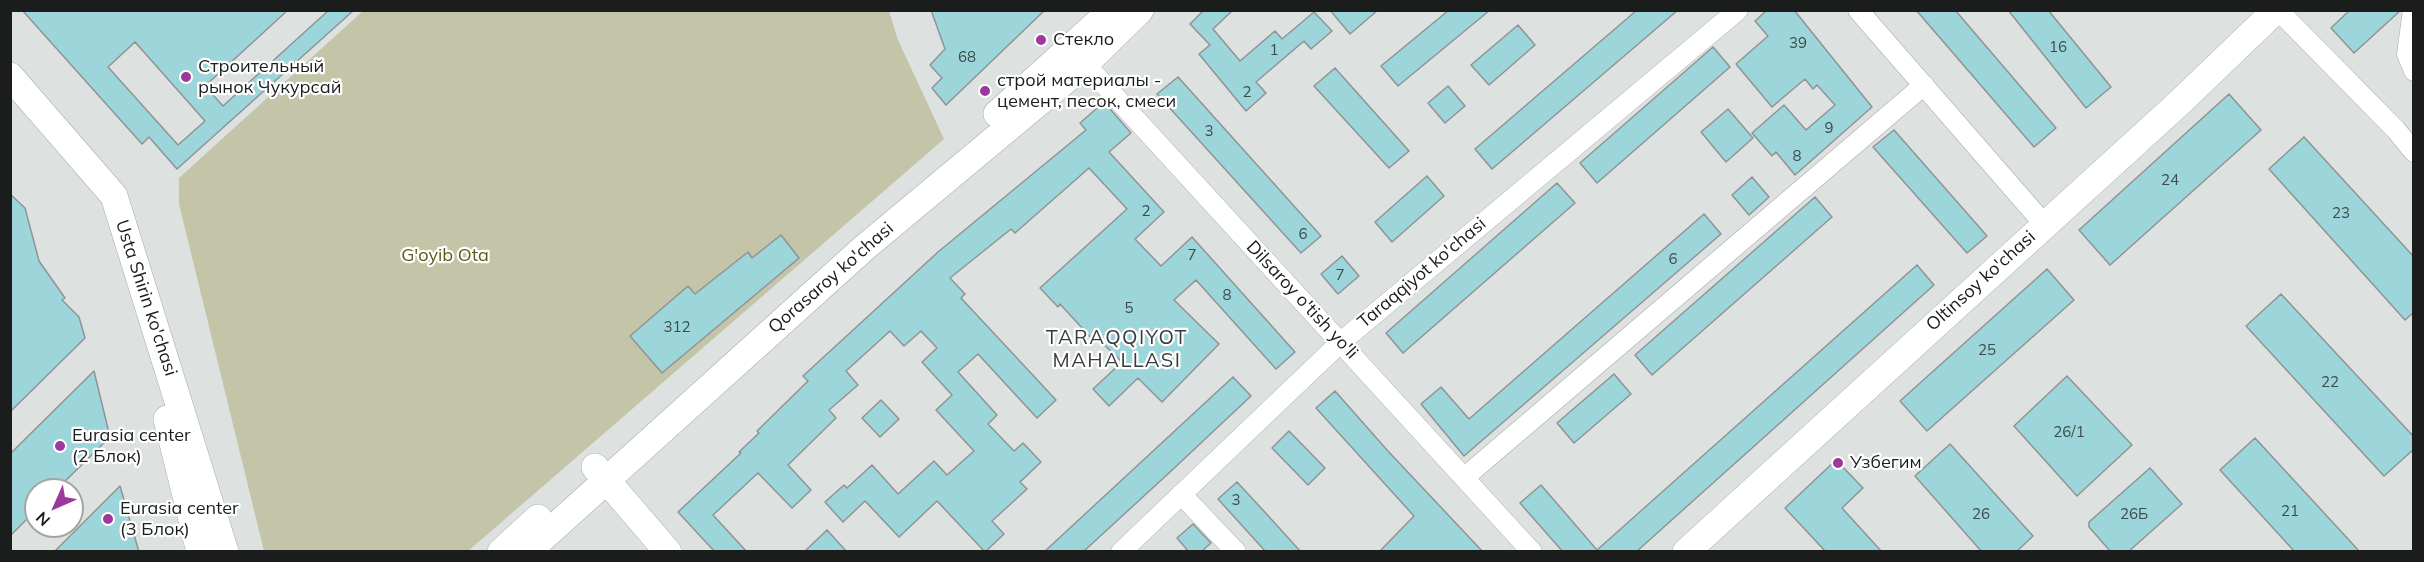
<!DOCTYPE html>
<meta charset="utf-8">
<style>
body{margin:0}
#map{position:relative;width:2424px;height:562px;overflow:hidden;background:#dde1df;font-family:Mulish,sans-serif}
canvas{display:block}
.frame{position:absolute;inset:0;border:12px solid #1b1d1c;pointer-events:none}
.north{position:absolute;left:24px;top:478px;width:60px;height:60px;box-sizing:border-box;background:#fff;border:2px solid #a4a5a4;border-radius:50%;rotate:225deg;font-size:16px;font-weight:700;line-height:24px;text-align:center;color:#1b1d1c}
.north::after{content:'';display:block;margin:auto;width:21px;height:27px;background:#9d389d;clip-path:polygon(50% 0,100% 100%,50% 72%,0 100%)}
</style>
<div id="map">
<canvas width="2424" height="562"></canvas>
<div class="frame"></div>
<div class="north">N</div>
</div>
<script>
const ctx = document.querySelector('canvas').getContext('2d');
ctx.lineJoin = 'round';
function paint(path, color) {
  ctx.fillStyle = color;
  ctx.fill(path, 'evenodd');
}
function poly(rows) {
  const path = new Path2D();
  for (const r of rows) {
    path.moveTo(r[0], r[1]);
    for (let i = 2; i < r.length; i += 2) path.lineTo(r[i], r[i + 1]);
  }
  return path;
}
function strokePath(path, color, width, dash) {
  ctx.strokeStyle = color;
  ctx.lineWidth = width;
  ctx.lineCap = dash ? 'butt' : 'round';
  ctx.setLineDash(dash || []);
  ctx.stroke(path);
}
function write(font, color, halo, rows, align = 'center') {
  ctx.font = font + ' Mulish,sans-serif';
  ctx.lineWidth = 4.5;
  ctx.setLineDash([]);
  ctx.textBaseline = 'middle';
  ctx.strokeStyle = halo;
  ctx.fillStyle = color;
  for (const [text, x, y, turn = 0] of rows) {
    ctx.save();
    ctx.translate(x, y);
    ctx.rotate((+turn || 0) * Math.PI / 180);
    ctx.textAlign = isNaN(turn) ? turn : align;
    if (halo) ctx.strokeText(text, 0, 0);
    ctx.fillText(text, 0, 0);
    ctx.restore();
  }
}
const green = poly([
 [364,10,889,11,898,40,944,139,467,552,264,551,179,204,179,178]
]);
const building = poly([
 [22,10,288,10,205,86,223,106,329,10,354,10,177,169,149,137,142,144,22,10],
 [135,42,205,121,178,145,108,67,135,42],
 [931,10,1045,10,946,105,932,88,942,78,930,65,945,49,931,10],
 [1204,10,1233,10,1213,29,1240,61,1275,31,1282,39,1314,12,1332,31,1311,49,1304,41,1256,82,1266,93,1246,111,1199,54,1210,45,1190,24,1204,10],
 [1330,10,1378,10,1350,34,1330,10],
 [1449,10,1490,10,1398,86,1381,66,1449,10],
 [1637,10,1678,10,1492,169,1475,149,1637,10],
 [1767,10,1794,10,1872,107,1795,175,1776,152,1772,156,1752,133,1784,105,1806,130,1835,105,1817,85,1813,89,1805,79,1772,107,1736,64,1768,36,1755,21,1767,10],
 [1916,10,1955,10,2056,128,2034,147,1916,10],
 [2008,10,2048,10,2111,87,2086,108,2008,10],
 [2350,10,2401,10,2354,53,2331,28,2350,10],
 [1518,25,1535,45,1489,85,1471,65,1518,25],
 [1713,47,1730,67,1597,183,1580,163,1713,47],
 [1335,68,1409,151,1389,168,1314,86,1335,68],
 [1178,77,1321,236,1301,253,1157,94,1178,77],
 [1448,86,1465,106,1445,123,1428,103,1448,86],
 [2229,94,2261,130,2110,265,2079,230,2229,94],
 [1104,102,1131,133,1109,152,1164,212,1135,239,1161,266,1192,237,1295,352,1276,369,1196,280,1174,300,1219,344,1162,402,1138,378,1109,406,1093,389,1122,362,1097,338,1094,341,1060,304,1058,307,1040,288,1127,209,1089,168,1015,233,1011,229,950,278,965,294,961,298,1056,400,1037,418,978,354,958,372,997,415,988,424,1014,451,1023,443,1041,462,1020,482,1027,489,992,521,1004,534,985,552,937,501,899,537,865,501,843,522,825,502,844,485,847,488,872,465,898,494,934,461,947,475,974,451,936,410,952,395,922,362,937,348,921,331,904,346,890,331,846,371,858,385,829,410,836,418,788,465,811,490,792,508,758,473,713,515,747,552,715,552,678,512,741,453,739,452,759,433,757,431,808,381,803,376,938,252,1086,130,1080,123,1104,102],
 [1728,109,1753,138,1726,162,1701,132,1728,109],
 [1894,130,1987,236,1967,253,1873,147,1894,130],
 [2304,137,2414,257,2414,312,2405,320,2269,169,2304,137],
 [1427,176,1444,196,1392,242,1375,222,1427,176],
 [1752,177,1769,197,1749,215,1732,195,1752,177],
 [1557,183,1575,203,1403,353,1386,333,1557,183],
 [10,194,25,208,39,261,65,298,62,300,79,317,85,338,10,412,10,194],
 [1815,197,1832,217,1652,375,1635,355,1815,197],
 [1704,214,1721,234,1464,456,1421,404,1441,387,1469,419,1704,214],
 [781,235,799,258,662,373,630,336,688,286,695,294,748,252,752,258,781,235],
 [1342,256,1359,276,1338,294,1321,274,1342,256],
 [1917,265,1934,285,1636,552,1563,552,1520,503,1541,485,1597,550,1917,265],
 [2047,269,2074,300,1927,431,1900,401,2047,269],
 [2281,294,2414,437,2414,449,2384,476,2246,326,2281,294],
 [94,371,110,437,56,490,36,490,36,510,10,536,10,454,94,371],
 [1614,374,1631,394,1574,443,1557,423,1614,374],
 [2067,376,2132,445,2077,496,2014,426,2067,376],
 [1233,377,1251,396,1170,472,1083,552,1044,552,1233,377],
 [1335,391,1387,450,1483,552,1379,552,1414,516,1316,408,1335,391],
 [881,400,899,419,880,437,862,418,881,400],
 [1289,431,1325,468,1308,485,1272,448,1289,431],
 [2255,438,2360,552,2295,552,2220,470,2255,438],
 [1950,444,2033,536,2016,552,1982,552,1915,476,1950,444],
 [1836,460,1863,488,1842,508,1882,552,1826,552,1785,508,1836,460],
 [2150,468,2182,504,2128,552,2111,552,2089,527,2089,522,2150,468],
 [1237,482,1262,509,1301,552,1266,552,1218,499,1237,482],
 [120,486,139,552,54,552,120,486],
 [1193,524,1211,543,1201,552,1189,552,1177,538,1193,524],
 [827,530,847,552,804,552,827,530]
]);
const street = poly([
 [1858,10,2044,224],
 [2278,10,2396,130,2414,152],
 [2413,10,2407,54,2414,71],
 [1077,55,1532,552],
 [1465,477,1924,85],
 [1181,494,1236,552],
 [1121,552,1341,342,1738,10]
]);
const secondary = poly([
 [10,76,114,196,225,552],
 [997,114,1112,10],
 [167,419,200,552],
 [595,467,668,552],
 [501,552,538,518],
 [527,552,864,248,1085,64,1140,10],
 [1686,552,2178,104,2276,10]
]);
const markers = [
 [1041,40,6,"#9d389d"],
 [186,77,6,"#9d389d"],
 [985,91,6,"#9d389d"],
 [60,446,6,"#9d389d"],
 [1838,463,6,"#9d389d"],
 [108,519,6,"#9d389d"]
];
const numberNames = [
 ["39",1798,43],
 ["16",2058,47],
 ["1",1274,50],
 ["68",967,57],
 ["2",1247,92],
 ["9",1829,128],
 ["3",1209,131],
 ["8",1797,156],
 ["24",2170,180],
 ["2",1146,211],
 ["23",2341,213],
 ["6",1303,234],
 ["7",1192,255],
 ["6",1673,259],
 ["7",1340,275],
 ["8",1227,295],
 ["5",1129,308],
 ["312",677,327],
 ["25",1987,350],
 ["22",2330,382],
 ["26/1",2069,432],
 ["3",1236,500],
 ["21",2290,511],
 ["26",1981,514],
 ["26Б",2134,514]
];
const poiNames = [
 ["Стекло",1053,40],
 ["Строительный",198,67],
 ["рынок Чукурсай",198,88],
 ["строй материалы -",997,81],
 ["цемент, песок, смеси",997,102],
 ["Eurasia center",72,436],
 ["(2 Блок)",72,457],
 ["Узбегим",1850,463],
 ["Eurasia center",120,509],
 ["(3 Блок)",120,530]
];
const parkNames = [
 ["G'oyib Ota",445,256]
];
const streetNames = [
 ["Taraqqiyot ko'chasi",1422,273,-40],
 ["Qorasaroy ko'chasi",831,278,-41],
 ["Oltinsoy ko'chasi",1981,281,-42],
 ["Usta Shirin ko'chasi",146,298,72],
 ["Dilsaroy o'tish yo'li",1302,300,47]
];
const neighbourhoodNames = [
 ["TARAQQIYOT",1117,338],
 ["MAHALLASI",1117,361]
];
paint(green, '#c4c4a9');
paint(building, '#9dd6da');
strokePath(building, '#8f9394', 1.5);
strokePath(street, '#a9adac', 21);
strokePath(secondary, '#a9adac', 28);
strokePath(street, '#fff', 20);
strokePath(secondary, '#fff', 27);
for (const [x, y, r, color] of markers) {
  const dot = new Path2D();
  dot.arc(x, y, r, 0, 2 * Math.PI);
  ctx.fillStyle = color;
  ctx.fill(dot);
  strokePath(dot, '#fff', 2);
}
write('15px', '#3c4b4c', null, numberNames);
write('18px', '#1b1d1c', '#fff', poiNames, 'left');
write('18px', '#5d5a14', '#fff', parkNames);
write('18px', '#1b1d1c', '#fff', streetNames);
ctx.letterSpacing = '1.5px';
write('20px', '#383c3a', '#fff', neighbourhoodNames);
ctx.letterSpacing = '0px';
</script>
